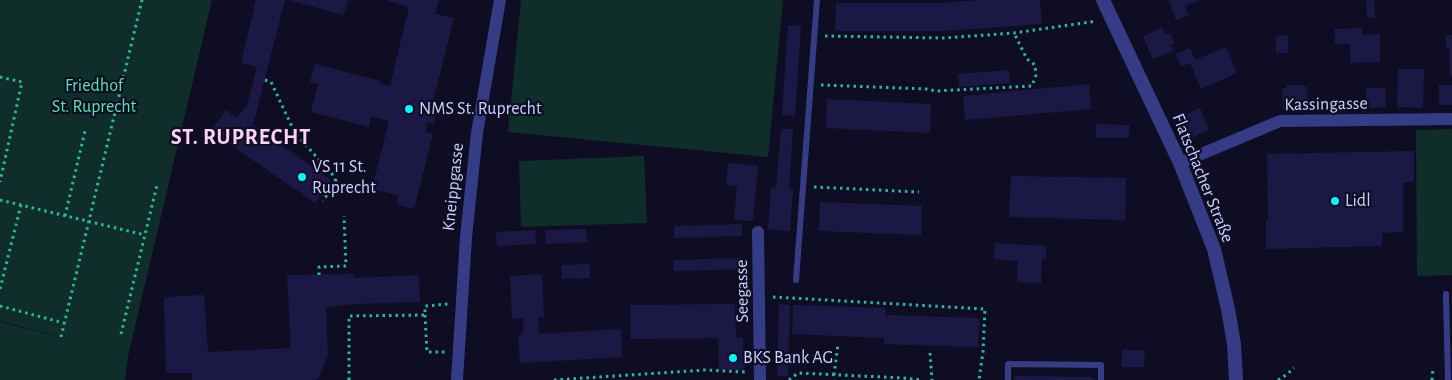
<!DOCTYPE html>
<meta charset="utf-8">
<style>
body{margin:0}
canvas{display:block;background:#0e0d23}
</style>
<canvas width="1452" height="380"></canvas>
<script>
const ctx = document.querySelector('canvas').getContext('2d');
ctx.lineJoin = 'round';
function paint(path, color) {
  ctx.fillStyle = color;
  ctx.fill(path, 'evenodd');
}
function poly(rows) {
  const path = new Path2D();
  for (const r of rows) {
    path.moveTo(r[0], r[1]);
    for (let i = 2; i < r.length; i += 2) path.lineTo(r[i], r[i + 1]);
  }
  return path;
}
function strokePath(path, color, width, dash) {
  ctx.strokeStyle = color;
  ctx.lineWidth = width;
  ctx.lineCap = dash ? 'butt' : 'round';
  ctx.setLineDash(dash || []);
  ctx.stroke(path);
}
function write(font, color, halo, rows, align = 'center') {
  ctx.font = font + ' "Alegreya Sans",sans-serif';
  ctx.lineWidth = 4.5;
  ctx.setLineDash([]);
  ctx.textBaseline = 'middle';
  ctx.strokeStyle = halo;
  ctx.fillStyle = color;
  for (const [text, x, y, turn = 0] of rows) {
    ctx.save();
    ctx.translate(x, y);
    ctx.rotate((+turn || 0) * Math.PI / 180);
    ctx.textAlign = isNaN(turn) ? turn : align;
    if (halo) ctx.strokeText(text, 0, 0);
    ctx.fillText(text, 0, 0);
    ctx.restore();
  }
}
const green = poly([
 [0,0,212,0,128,356,125,380,0,380,0,322,83,343,0,321],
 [521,0,783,0,768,157,508,132],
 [1452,129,1452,275,1417,276,1416,130],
 [644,156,647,223,521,227,519,161]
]);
const building = poly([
 [256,0,285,0,253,125,331,180,315,203,211,131,226,110,237,118,247,105,257,67,241,63],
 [289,0,348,0,344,15],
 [385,0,439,0,435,14,454,18,432,105,438,107,434,124,427,122,425,132,433,134,414,209,396,204,398,195,372,189,389,121,371,116,369,127,311,112,318,84,310,82,315,64,381,81,380,83,390,86,409,7],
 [980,0,1040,0,1042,24,944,31,835,31,836,3,940,3],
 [1169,0,1200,0,1185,6,1189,15,1176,20],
 [1366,0,1374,0,1375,18,1367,18],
 [788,25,801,26,795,116,782,115],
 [1162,27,1166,35,1170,33,1175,44,1171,45,1174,50,1153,59,1143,37],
 [1362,28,1362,35,1380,34,1380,62,1350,63,1350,44,1335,44,1335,29],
 [1288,35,1288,53,1276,53,1276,36],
 [1446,35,1452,35,1452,76,1450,76,1449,48,1446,48],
 [1226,47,1237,73,1201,89,1190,63,1181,66,1176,54,1190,48,1195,60],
 [1398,69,1424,69,1423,108,1397,107],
 [1009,70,1010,83,959,87,958,74],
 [1089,84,1091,109,965,120,963,96],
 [1287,85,1304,85,1304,87,1307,87,1308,108,1283,109,1282,88,1287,88],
 [1439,85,1452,85,1452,105,1439,105],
 [1366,88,1385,88,1386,107,1366,108],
 [827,99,931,104,930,133,826,128],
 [1200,108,1209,130,1189,139,1179,117],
 [1096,124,1129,125,1129,138,1096,138],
 [781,129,793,129,789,189,793,190,790,231,768,229,771,188,776,189],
 [1414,151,1414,182,1403,182,1403,232,1382,233,1382,246,1266,249,1266,220,1268,219,1267,154],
 [728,163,758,166,753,221,734,220,737,186,726,185],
 [1011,176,1126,178,1125,220,1009,217],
 [820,202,922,206,921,235,819,231],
 [742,224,742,236,674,238,674,226],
 [586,229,587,242,546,244,545,230],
 [535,230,536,244,497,246,496,232],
 [995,243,1046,246,1046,259,1042,259,1041,283,1017,282,1018,261,994,259],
 [742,258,743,269,674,271,673,260],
 [589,264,590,278,562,279,562,265],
 [353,274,354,278,419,275,420,302,355,304,326,307,328,355,319,377,314,380,192,380,192,373,166,373,164,297,204,295,208,352,291,348,287,275],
 [542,274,544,317,538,317,539,334,621,329,622,357,520,363,518,335,523,335,523,318,512,319,510,276],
 [735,304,736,338,743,338,744,370,719,370,718,338,631,339,630,305],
 [779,304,790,305,788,376,777,376],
 [793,305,885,308,885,315,979,318,978,347,884,344,884,338,792,334],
 [1122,350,1145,350,1144,367,1122,367],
 [1015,376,1093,377,1093,380,1014,380]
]);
const path = poly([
 [825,36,944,38,1014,33,1097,21],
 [0,77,22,82,0,182],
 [265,80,271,82,295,133,332,174,336,181,323,201],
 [821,85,926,89,936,91,1032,86,1036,75,1035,65,1027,59,1014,33],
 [814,187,919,192],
 [0,200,145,235],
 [65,216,85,131],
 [319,275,319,267,346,266,344,216],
 [0,289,21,205],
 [773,297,985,309,983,352,979,380],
 [0,306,64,323],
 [425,315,427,352,446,352],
 [121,334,157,185],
 [61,337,142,0],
 [930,353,932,380],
 [834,375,838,344],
 [349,380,349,316,425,315,425,306,448,304],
 [554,380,705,370,745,372],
 [789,380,798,373,904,378,921,380],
 [1278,380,1286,375,1294,368],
 [1432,380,1433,368]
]);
const service = poly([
 [796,280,817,0],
 [1446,294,1448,380],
 [1008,380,1008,364,1101,365,1101,380]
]);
const minor = poly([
 [1180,163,1280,121,1452,119],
 [758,232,760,380],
 [457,380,466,237,477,133,500,0]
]);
const tertiary = poly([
 [1103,0,1180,163,1214,249,1228,309,1234,344,1236,380]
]);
const markers = [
 [409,109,5,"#00faf8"],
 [302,177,5,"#00faf8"],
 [1335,201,5,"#00faf8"],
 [733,358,5,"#00faf8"]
];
const parkNames = [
 ["Friedhof",94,86],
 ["St. Ruprecht",94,107]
];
const streetNames = [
 ["Kassingasse",1326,104,-1],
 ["Flatschacher Straße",1203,178,68],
 ["Kneippgasse",453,187,-84],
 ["Seegasse",742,291,-91]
];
const poiNames = [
 ["NMS St. Ruprecht",419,109],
 ["VS 11 St.",312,167],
 ["Ruprecht",312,188],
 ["Lidl",1345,201],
 ["BKS Bank AG",743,358]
];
const districtNames = [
 ["ST. RUPRECHT",241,137]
];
paint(green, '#0f2d29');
paint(building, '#1c1845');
strokePath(path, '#28baa1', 3, [2.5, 4]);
strokePath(service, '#353b84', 6);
strokePath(minor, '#353b84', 12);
strokePath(tertiary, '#353b84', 14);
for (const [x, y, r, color] of markers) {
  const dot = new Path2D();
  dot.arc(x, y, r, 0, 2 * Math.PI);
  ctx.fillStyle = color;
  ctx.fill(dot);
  strokePath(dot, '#0e0d23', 2);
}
write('18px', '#55e5b1', '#0e0d23', parkNames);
write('18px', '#cfcfff', '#0e0d23', streetNames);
write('18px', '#cfcfff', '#0e0d23', poiNames, 'left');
ctx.letterSpacing = '1px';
write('bold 22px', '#ffd1f3', '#0e0d23', districtNames);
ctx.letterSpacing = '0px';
</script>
